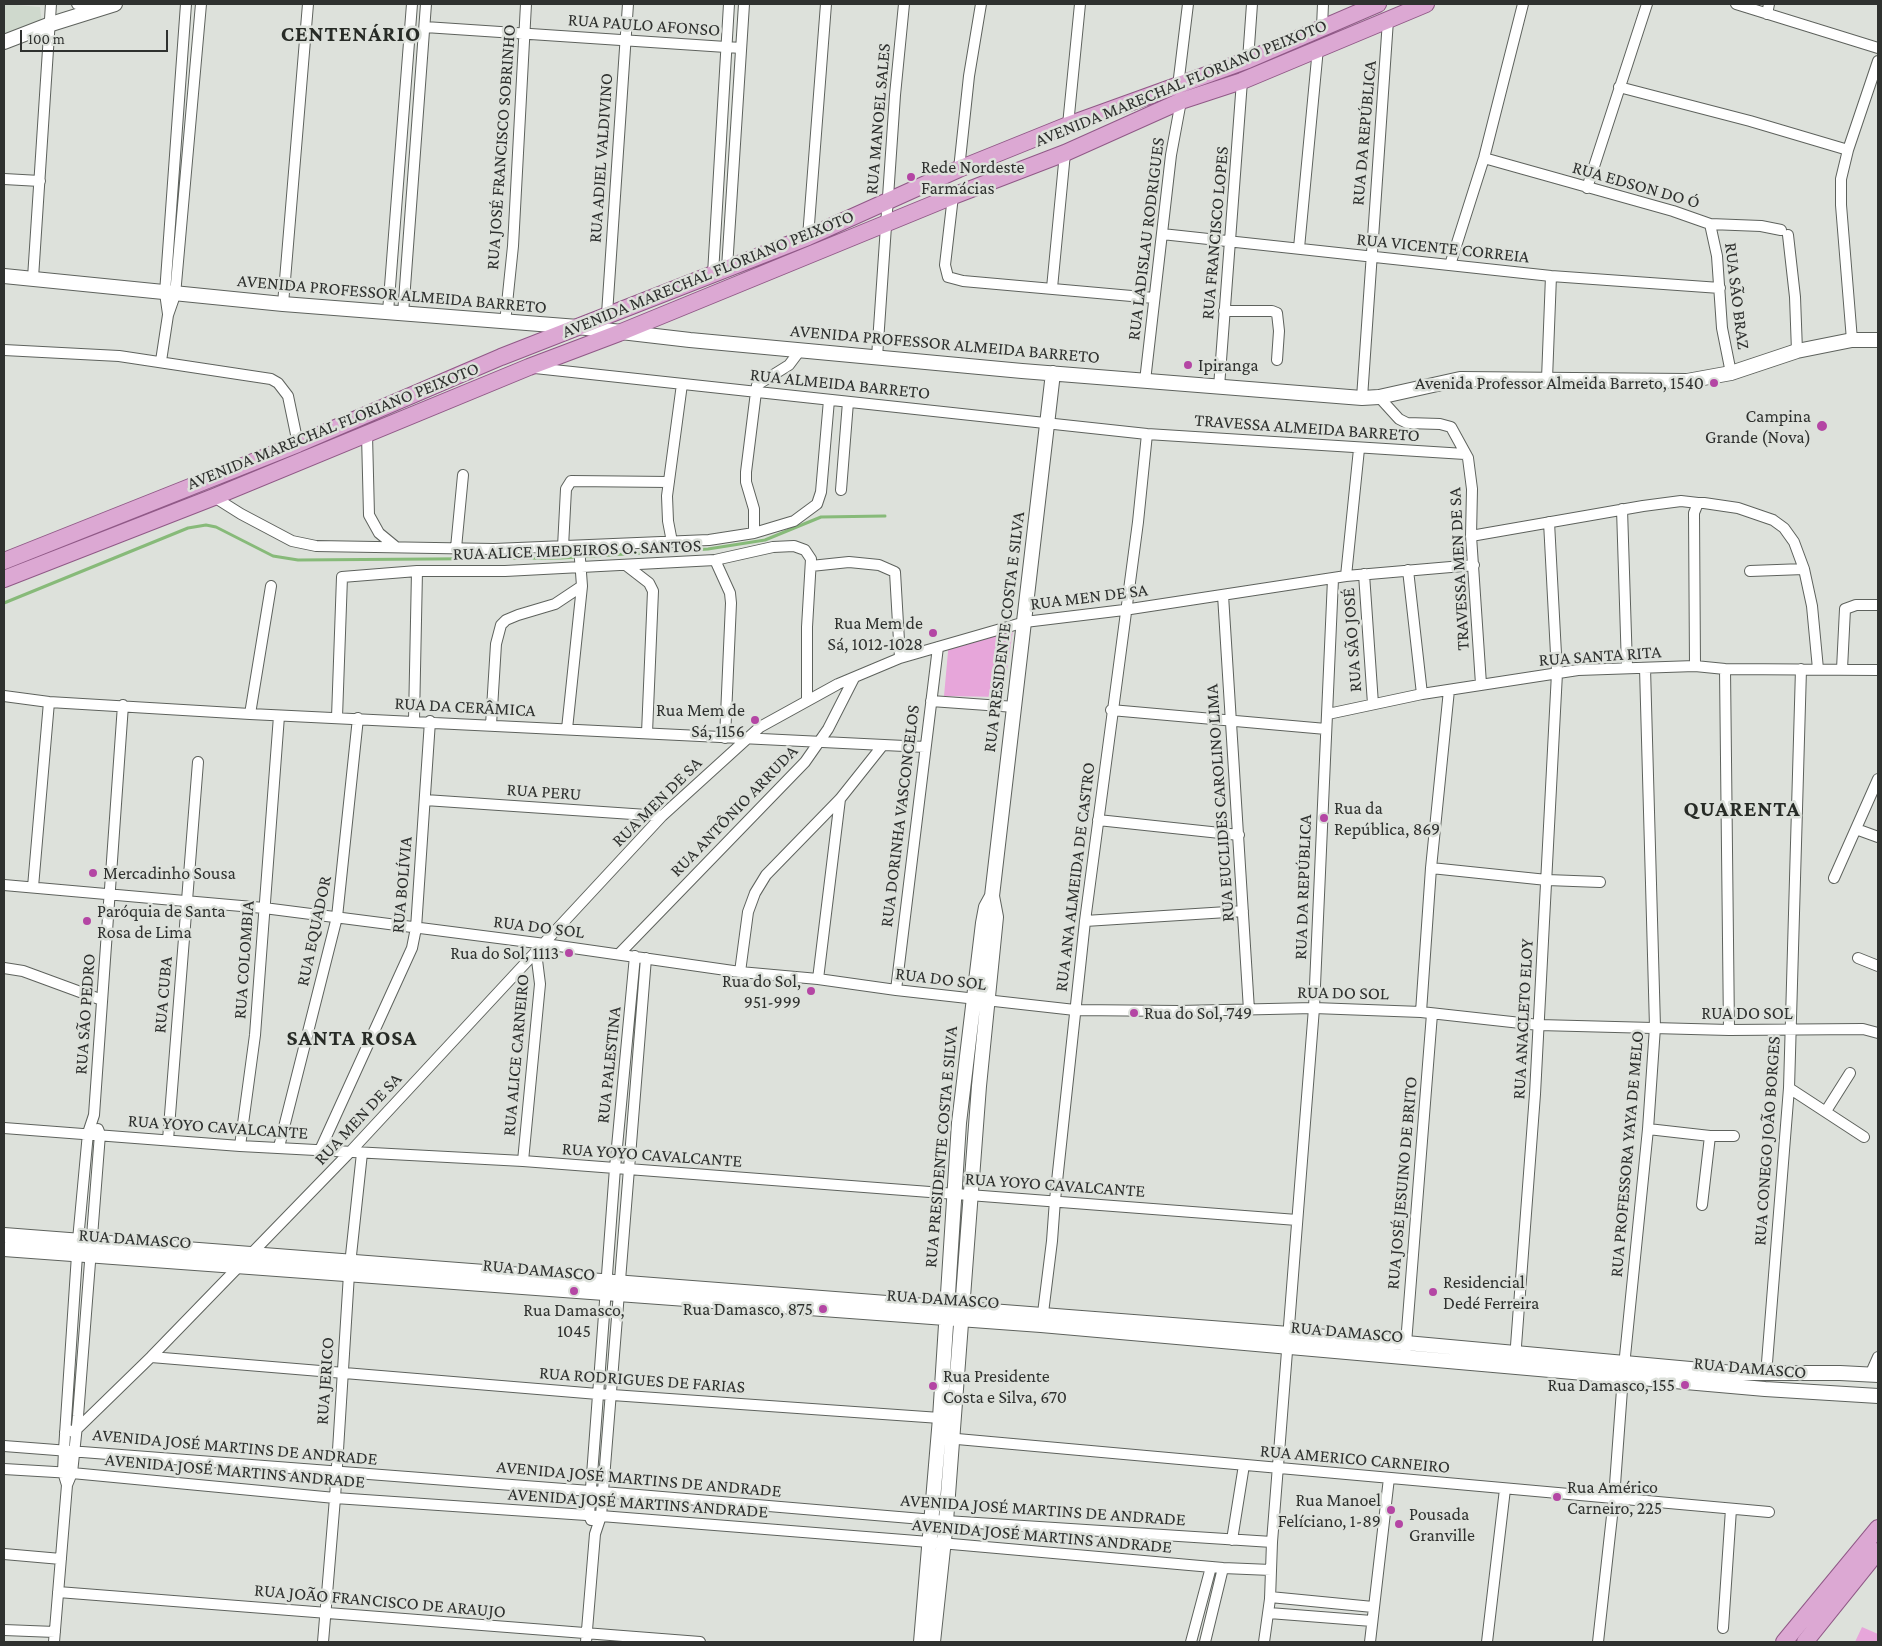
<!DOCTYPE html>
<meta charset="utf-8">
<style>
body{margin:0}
#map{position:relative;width:1882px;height:1646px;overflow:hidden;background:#dde1db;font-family:"Crimson Pro",serif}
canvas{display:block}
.frame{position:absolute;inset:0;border:5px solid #2f312f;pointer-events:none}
.scale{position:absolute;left:20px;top:30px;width:148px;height:22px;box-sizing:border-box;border:2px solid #2f312f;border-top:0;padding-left:6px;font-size:15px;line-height:18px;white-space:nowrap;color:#2f312f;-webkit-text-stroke:4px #dde1db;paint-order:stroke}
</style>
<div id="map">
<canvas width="1882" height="1646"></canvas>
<div class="frame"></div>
<div class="scale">100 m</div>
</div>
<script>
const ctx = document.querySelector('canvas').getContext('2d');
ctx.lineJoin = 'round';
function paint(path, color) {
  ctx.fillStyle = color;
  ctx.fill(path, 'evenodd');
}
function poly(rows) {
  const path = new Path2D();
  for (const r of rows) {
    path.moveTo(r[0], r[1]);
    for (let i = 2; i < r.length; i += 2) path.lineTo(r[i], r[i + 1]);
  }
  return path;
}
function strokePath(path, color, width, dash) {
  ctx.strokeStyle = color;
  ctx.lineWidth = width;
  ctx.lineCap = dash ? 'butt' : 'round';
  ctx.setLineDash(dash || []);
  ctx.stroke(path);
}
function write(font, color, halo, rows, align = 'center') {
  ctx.font = font + ' "Crimson Pro",serif';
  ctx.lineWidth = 5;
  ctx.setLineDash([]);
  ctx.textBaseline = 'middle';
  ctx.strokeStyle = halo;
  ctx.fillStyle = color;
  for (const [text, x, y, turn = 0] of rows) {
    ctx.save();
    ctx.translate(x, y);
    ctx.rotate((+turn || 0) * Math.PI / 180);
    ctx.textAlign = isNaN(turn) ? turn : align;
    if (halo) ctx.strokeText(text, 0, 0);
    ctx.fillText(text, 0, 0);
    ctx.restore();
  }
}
const built = poly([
 [4,4,40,7,42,24,4,37]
]);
const green = poly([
 [1014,624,1003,697,944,696,949,641],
 [1862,1627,1878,1634,1878,1642,1855,1642]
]);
const stream = poly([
 [4,603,188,528,206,525,216,527,273,556,298,560,561,558,708,549,765,540,821,517,885,516]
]);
const street = poly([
 [77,4,104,5],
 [1736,4,1878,48],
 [1767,14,1769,4],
 [425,27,741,48],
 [1322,27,1323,4],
 [1248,60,1252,4],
 [1178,86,1188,4],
 [1619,87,1750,121,1848,150],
 [1068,125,1080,4],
 [1484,158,1673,211,1710,224,1761,226,1781,230],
 [959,169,969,76,981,4],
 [4,179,40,181],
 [1587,188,1647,4],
 [953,196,945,265,948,277,963,281,1154,298],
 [1710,224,1717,256,1722,328,1731,373],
 [1162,234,1551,276,1720,288],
 [1788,235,1795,297,1797,351],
 [808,237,826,4],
 [1299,248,1318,48],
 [1450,265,1484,158,1523,4],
 [727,268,744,4],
 [713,274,729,4],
 [33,278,51,4],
 [1052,288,1065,153],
 [283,304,308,4],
 [1224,311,1272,311,1277,313,1279,331,1277,360],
 [388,312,412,4],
 [168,314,165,293,186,4],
 [403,314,426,4],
 [607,314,628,4],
 [505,323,513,246,526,4],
 [1852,340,1841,205,1841,179,1848,150,1878,61],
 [4,350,119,356,271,379,278,383,288,396,298,444],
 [877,357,895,95,904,4],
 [161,361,168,315,175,295,201,4],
 [535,368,1147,434,1465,454],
 [1547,379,1551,276],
 [1145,381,1171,155,1181,101],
 [1219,387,1242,81],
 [1379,397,1399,419,1407,423,1440,424,1451,427,1468,458,1472,489,1471,536,1481,684],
 [1362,398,1388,20],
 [367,435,369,515,379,533,396,547],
 [841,490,848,402],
 [214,497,241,514,292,541,316,546,494,549,709,540,754,533,794,521,817,504,821,492,829,400],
 [1622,509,1627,667],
 [754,533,754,509,746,482,746,472,756,392,757,385,789,365,801,349],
 [1471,536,1643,506,1681,501,1698,503],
 [672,542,668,521,667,496,682,384],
 [563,547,566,489,571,481,669,482],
 [456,548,463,475],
 [715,560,730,593,731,603,725,738],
 [627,566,649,583,653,591,647,733],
 [811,566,849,562,879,565,895,572,900,658],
 [1408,570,1422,694],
 [1750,571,1804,569],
 [1364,574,1373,704],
 [1346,576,1359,449],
 [1223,595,1249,1010],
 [1695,666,1694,513,1698,503,1704,503,1738,508,1773,520,1784,528,1794,542,1804,569,1812,606,1818,669],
 [1725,669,1729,1030],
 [1842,669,1845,609,1856,605,1878,605],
 [4,696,49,702,250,714,925,747],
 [931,701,1015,707],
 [1111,710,1326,729],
 [250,714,271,586],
 [1328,714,1422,694,1578,670,1695,666,1725,669,1878,670],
 [337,717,342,577,417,571,505,571,715,560,773,547,794,546,805,550,811,559,807,627,807,701],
 [414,720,417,571],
 [491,725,496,644,501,625,506,620,518,615,555,604,582,586],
 [567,729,582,586,579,546],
 [425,800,662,816],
 [1098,820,1239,835],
 [1856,829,1878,837],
 [1431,868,1547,880,1600,882],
 [1834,878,1878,779],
 [4,885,264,908,545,944,740,972,818,979,896,990,1075,1010,1179,1011,1314,1008,1421,1012,1539,1025,1729,1030,1863,1029,1878,1033],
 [33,887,49,702],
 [1085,921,1243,911],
 [619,954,805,762,828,729,854,678],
 [1858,958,1878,966],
 [4,968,23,971,102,1000],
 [740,972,748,912,755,893,766,875,840,799,883,745],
 [818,979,840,799],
 [896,990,938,647],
 [1421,1012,1431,868,1449,690],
 [1789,1088,1864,1137],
 [1826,1111,1850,1073],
 [4,1128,240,1146,523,1161,1297,1220],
 [1648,1129,1710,1136,1734,1136],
 [168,1140,198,762],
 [240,1146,255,1035,279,716],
 [279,1147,337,917,358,718],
 [320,1150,412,948,416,928,430,721],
 [523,1161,540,984,536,952],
 [1702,1205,1710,1136],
 [1042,1321,1052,1241,1055,1200,1085,921,1138,522,1147,434],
 [1405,1356,1432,1014],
 [151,1357,598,1394,940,1418],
 [1515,1359,1535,1094,1557,673,1549,522],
 [1766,1375,1789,1088,1801,669],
 [1870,1375,1878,1357],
 [65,1432,76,1430,151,1357,350,1152,662,816,760,727,838,684,900,658,1025,622,1124,610,1346,576,1474,565],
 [946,1438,1769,1512],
 [4,1446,603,1492,946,1521,1272,1542],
 [4,1469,72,1473,335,1498,601,1516,929,1542,1223,1568,1271,1570],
 [67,1485,63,1472,64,1450,78,1240,88,1133,94,1115,123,705],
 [591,1520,589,1515,615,1168,635,956],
 [1232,1540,1244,1465],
 [4,1554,61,1559],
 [58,1592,700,1642],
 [1270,1597,1373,1607],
 [1269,1613,1372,1621],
 [1723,1628,1731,1509],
 [4,1630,55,1632],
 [54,1642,67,1485,72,1473,78,1416,100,1134,98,1129],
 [323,1642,335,1498,349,1274,362,1153],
 [586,1642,595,1534,601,1516,646,958],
 [1191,1642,1211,1567],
 [1205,1642,1223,1568],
 [1264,1642,1270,1599,1272,1542,1314,1008,1333,579],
 [1370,1642,1389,1478],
 [1487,1642,1505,1489],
 [1598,1642,1614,1498,1623,1376,1648,1129,1655,1027,1645,668]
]);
const secondary = poly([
 [4,42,48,25,115,4],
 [4,276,283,304,578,327,690,340,1022,371,1362,398,1379,397,1460,379,1687,381,1731,373,1797,351,1852,340,1878,340],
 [4,1235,1406,1343,1734,1373,1840,1373,1878,1375],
 [4,1249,1041,1325,1765,1389,1878,1396],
 [921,1642,940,1418,959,1123,983,923,986,907,992,896,1053,373],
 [933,1642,946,1521,979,1086,996,917,992,896]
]);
const primary = poly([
 [4,561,298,444,501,357,808,237,959,169,1068,125,1248,60,1378,4],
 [4,579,214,497,529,367,619,333,953,196,1065,153,1181,101,1242,81,1426,4],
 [1784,1642,1878,1528],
 [1805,1642,1878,1551]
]);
const markers = [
 [911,177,5,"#b446a4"],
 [1188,365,5,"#b446a4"],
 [1714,383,5,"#b446a4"],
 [1822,426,6,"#b446a4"],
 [933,633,5,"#b446a4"],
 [755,720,5,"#b446a4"],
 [1324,818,5,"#b446a4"],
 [93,873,5,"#b446a4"],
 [87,921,5,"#b446a4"],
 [569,953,5,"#b446a4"],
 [811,991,5,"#b446a4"],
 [1134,1013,5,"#b446a4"],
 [574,1291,5,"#b446a4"],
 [1433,1292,5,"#b446a4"],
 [823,1309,5,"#b446a4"],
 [1685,1385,5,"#b446a4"],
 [933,1386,5,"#b446a4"],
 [1557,1497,5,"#b446a4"],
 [1391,1510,5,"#b446a4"],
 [1399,1524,5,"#b446a4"]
];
const streetNames = [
 ["RUA PAULO AFONSO",644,25,4],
 ["AVENIDA MARECHAL FLORIANO PEIXOTO",1181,83,-22],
 ["RUA MANOEL SALES",878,119,-85],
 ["RUA DA REPÚBLICA",1364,133,-85],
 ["RUA JOSÉ FRANCISCO SOBRINHO",501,147,-86],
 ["RUA ADIEL VALDIVINO",601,158,-86],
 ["RUA EDSON DO Ó",1636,185,16],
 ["RUA FRANCISCO LOPES",1215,233,-85],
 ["RUA LADISLAU RODRIGUES",1146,239,-83],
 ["RUA VICENTE CORREIA",1443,248,6],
 ["AVENIDA MARECHAL FLORIANO PEIXOTO",708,274,-22],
 ["AVENIDA PROFESSOR ALMEIDA BARRETO",392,294,5],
 ["RUA SÃO BRAZ",1737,296,83],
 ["AVENIDA PROFESSOR ALMEIDA BARRETO",945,344,5],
 ["RUA ALMEIDA BARRETO",840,384,6],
 ["AVENIDA MARECHAL FLORIANO PEIXOTO",333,426,-22],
 ["TRAVESSA ALMEIDA BARRETO",1307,428,4],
 ["RUA ALICE MEDEIROS O. SANTOS",577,550,-2],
 ["TRAVESSA MEN DE SA",1459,569,-93],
 ["RUA MEN DE SA",1089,597,-7],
 ["RUA PRESIDENTE COSTA E SILVA",1004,632,-83],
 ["RUA SÃO JOSÉ",1352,640,-94],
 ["RUA SANTA RITA",1600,656,-4],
 ["RUA DA CERÂMICA",465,707,3],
 ["RUA PERU",544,792,4],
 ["RUA MEN DE SA",657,802,-45],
 ["RUA EUCLIDES CAROLINO LIMA",1220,803,-94],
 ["RUA ANTÔNIO ARRUDA",734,811,-46],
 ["RUA DORINHA VASCONCELOS",900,816,-83],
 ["RUA ANA ALMEIDA DE CASTRO",1075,877,-83],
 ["RUA BOLÍVIA",402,885,-85],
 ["RUA DA REPÚBLICA",1303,887,-88],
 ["RUA DO SOL",539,927,7],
 ["RUA EQUADOR",314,931,-78],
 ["RUA COLOMBIA",244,960,-86],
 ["RUA DO SOL",941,979,7],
 ["RUA DO SOL",1343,993,1],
 ["RUA CUBA",163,995,-85],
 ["RUA DO SOL",1747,1013],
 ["RUA SÃO PEDRO",85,1014,-86],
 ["RUA ANACLETO ELOY",1523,1019,-87],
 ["RUA ALICE CARNEIRO",516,1055,-85],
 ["RUA PALESTINA",609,1065,-84],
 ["RUA MEN DE SA",358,1119,-47],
 ["RUA YOYO CAVALCANTE",218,1127,4],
 ["RUA CONEGO JOÃO BORGES",1767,1141,-86],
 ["RUA PRESIDENTE COSTA E SILVA",941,1147,-85],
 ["RUA PROFESSORA YAYA DE MELO",1627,1154,-85],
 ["RUA YOYO CAVALCANTE",652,1155,4],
 ["RUA JOSÉ JESUINO DE BRITO",1402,1183,-85],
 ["RUA YOYO CAVALCANTE",1055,1185,4],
 ["RUA DAMASCO",135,1239,4],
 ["RUA DAMASCO",539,1270,5],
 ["RUA DAMASCO",943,1299,4],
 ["RUA DAMASCO",1347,1332,5],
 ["RUA DAMASCO",1750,1368,5],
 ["RUA RODRIGUES DE FARIAS",642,1380,4],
 ["RUA JERICO",325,1381,-86],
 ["AVENIDA JOSÉ MARTINS DE ANDRADE",235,1447,5],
 ["RUA AMERICO CARNEIRO",1355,1459,5],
 ["AVENIDA JOSÉ MARTINS ANDRADE",235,1471,5],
 ["AVENIDA JOSÉ MARTINS DE ANDRADE",639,1479,5],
 ["AVENIDA JOSÉ MARTINS ANDRADE",638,1503,4],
 ["AVENIDA JOSÉ MARTINS DE ANDRADE",1043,1510,4],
 ["AVENIDA JOSÉ MARTINS ANDRADE",1042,1536,5],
 ["RUA JOÃO FRANCISCO DE ARAUJO",380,1601,5]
];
const poiNames = [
 ["Rede Nordeste",921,167],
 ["Farmácias",921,188],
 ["Ipiranga",1198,365],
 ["Avenida Professor Almeida Barreto, 1540",1704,383,"right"],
 ["Campina",1811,416,"right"],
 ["Grande (Nova)",1811,437,"right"],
 ["Rua Mem de",923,623,"right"],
 ["Sá, 1012-1028",923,644,"right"],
 ["Rua Mem de",745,710,"right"],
 ["Sá, 1156",745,731,"right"],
 ["Rua da",1334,808],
 ["República, 869",1334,829],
 ["Mercadinho Sousa",103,873],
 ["Paróquia de Santa",97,911],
 ["Rosa de Lima",97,932],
 ["Rua do Sol, 1113",559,953,"right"],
 ["Rua do Sol,",801,981,"right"],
 ["951-999",801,1002,"right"],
 ["Rua do Sol, 749",1144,1013],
 ["Residencial",1443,1282],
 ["Dedé Ferreira",1443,1303],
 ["Rua Damasco, 875",813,1309,"right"],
 ["Rua Damasco,",574,1310,"center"],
 ["1045",574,1331,"center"],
 ["Rua Presidente",943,1376],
 ["Costa e Silva, 670",943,1397],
 ["Rua Damasco, 155",1675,1385,"right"],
 ["Rua Américo",1567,1487],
 ["Carneiro, 225",1567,1508],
 ["Rua Manoel",1381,1500,"right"],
 ["Felíciano, 1-89",1381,1521,"right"],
 ["Pousada",1409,1514],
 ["Granville",1409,1535]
];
const districtNames = [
 ["CENTENÁRIO",351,34],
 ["QUARENTA",1742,809],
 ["SANTA ROSA",352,1038]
];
paint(built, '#cfd9cd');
paint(green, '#e7a6da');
strokePath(stream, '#87ba79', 3);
strokePath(street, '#5e625d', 12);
strokePath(secondary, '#5e625d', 16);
strokePath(primary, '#905987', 18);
strokePath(street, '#fff', 10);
strokePath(secondary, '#fff', 14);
strokePath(primary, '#dca8d3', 16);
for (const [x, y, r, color] of markers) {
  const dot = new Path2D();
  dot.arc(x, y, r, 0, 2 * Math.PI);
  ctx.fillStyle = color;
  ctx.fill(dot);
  strokePath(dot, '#dde1db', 2);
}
write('18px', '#2f312f', '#dde1db', streetNames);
write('18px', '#2f312f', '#dde1db', poiNames, 'left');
ctx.letterSpacing = '1px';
write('bold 22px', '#272b26', '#dde1db', districtNames);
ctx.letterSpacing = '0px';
</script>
